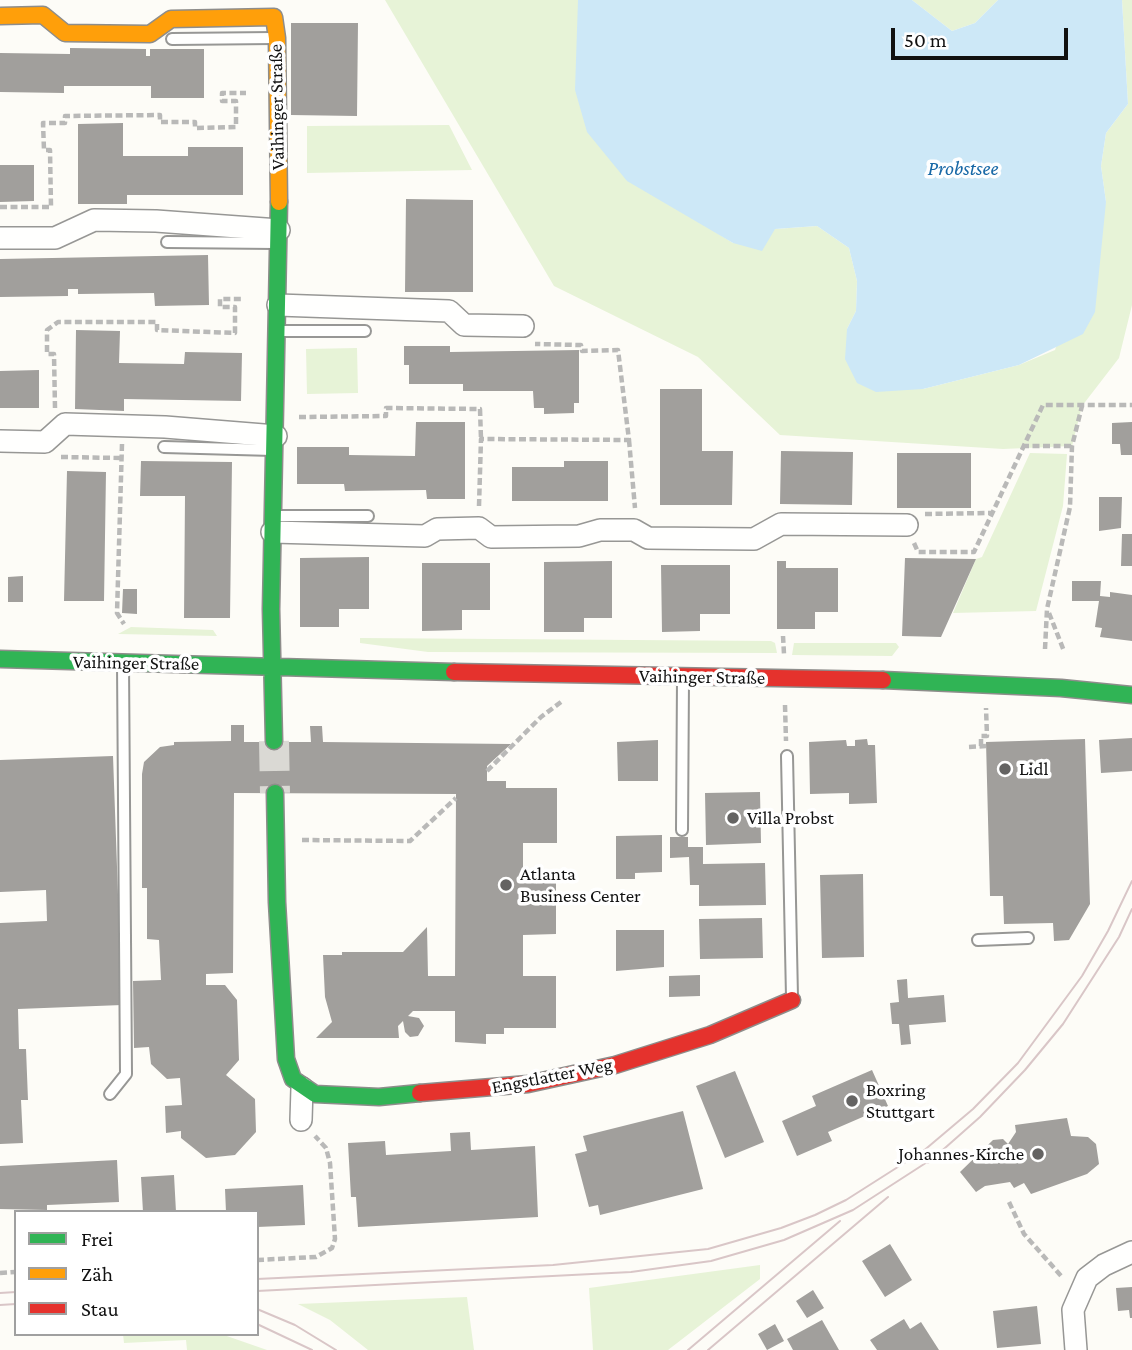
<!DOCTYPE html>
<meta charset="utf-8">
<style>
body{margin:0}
#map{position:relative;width:1132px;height:1350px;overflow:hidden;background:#fdfcf7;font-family:"Crimson Pro",serif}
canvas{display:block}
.legend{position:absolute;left:14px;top:1210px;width:245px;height:126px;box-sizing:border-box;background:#fff;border:2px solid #a0a0a0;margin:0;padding:9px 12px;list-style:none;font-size:21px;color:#111}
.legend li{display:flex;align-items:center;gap:14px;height:35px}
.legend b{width:35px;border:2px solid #a0a0a0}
.scale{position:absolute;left:891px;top:28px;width:177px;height:32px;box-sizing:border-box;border:4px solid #111;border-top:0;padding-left:9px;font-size:21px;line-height:24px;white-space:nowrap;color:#111;-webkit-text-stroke:5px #fff;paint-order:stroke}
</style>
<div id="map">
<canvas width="1132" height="1350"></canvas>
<ul class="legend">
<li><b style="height:9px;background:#30b455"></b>Frei</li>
<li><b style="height:9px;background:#ff9f0a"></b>Zäh</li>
<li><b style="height:9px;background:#e5322d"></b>Stau</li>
</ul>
<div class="scale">50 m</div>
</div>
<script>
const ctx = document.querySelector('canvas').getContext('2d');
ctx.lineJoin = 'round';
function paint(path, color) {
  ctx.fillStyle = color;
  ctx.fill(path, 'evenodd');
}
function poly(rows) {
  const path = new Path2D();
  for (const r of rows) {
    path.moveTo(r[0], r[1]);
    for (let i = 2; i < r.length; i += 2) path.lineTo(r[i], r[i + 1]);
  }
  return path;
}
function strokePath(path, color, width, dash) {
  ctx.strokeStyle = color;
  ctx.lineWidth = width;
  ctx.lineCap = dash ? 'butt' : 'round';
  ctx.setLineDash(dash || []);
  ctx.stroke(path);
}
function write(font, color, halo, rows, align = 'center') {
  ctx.font = font + ' "Crimson Pro",serif';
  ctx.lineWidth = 7;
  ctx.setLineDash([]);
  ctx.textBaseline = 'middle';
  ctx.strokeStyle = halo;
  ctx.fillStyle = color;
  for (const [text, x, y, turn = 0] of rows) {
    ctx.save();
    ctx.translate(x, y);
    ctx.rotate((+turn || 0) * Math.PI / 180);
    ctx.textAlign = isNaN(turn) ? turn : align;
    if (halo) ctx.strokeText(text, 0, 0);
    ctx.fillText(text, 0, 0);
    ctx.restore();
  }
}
const green = poly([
 [385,0,578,0,578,37,685,213,733,243,775,229,817,226,849,248,857,281,856,311,847,329,923,389,1019,365,1055,350,1106,202,1101,166,1106,133,1128,104,1122,0,1132,0,1132,305,1119,358,1082,406,1072,446,1003,449,780,435,698,357,554,286],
 [912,0,998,0,975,23,952,31],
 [449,125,472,170,307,173,307,126],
 [357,348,358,393,307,394,306,349],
 [1030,453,1067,454,1063,506,1036,611,953,613,976,559,982,557],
 [131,627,213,630,217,636,118,634],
 [360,638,771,641,775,643,777,653,428,652,360,643],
 [794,643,896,643,899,647,892,656,792,655],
 [760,1265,760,1279,668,1350,593,1350,589,1288],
 [467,1297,474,1350,368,1350,330,1320,298,1304],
 [123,1334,221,1334,267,1350,187,1350,186,1340,124,1343]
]);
const water = poly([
 [578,0,912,0,952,31,975,23,998,0,1122,0,1128,104,1106,133,1101,166,1106,202,1095,312,1083,334,1019,365,923,389,876,392,857,383,845,359,847,329,856,311,857,281,849,248,817,226,775,229,762,251,733,243,627,181,587,132,575,90]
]);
const building = poly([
 [291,23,358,23,357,116,291,115],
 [70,48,146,49,146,56,150,56,150,49,204,49,204,98,151,98,151,86,64,86,64,93,0,92,0,53,70,54],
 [123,123,123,156,188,156,188,147,243,147,243,195,127,195,127,204,78,204,78,124],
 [0,165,34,165,34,201,0,202],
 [406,199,473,200,473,292,405,292],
 [208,255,209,305,155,306,154,293,78,294,78,289,68,289,68,296,0,297,0,259],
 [76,330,120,331,119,363,184,364,185,352,242,353,241,401,124,399,124,411,75,409],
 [404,346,450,346,450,352,579,350,579,403,574,403,574,413,544,414,544,408,534,408,533,391,463,391,463,384,409,384,409,365,404,365],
 [39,370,39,408,0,408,0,371],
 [660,389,702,389,702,451,733,451,732,505,660,505],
 [416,422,465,422,465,499,427,499,426,490,345,491,344,484,297,484,297,447,349,447,349,455,415,456],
 [1132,422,1132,455,1121,455,1120,444,1112,444,1112,423],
 [781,451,853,452,852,505,780,504],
 [897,453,971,453,971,508,897,508],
 [141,461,232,462,230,618,184,618,185,496,140,496],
 [564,461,608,461,608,501,512,501,512,467,564,467],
 [67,471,106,472,104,601,64,601],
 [1099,497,1122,497,1121,528,1099,531],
 [1122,534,1132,534,1132,566,1121,566],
 [369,557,369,609,339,609,339,627,300,627,300,558],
 [905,558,976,559,941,637,902,636],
 [612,561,612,618,584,618,584,632,544,632,544,562],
 [777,561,786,561,786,568,838,568,838,612,815,612,815,629,777,629],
 [422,563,490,563,490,610,462,610,462,630,422,631],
 [661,565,730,565,730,614,700,614,700,631,662,632],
 [23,576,23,602,8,602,8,577],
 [1072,581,1101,581,1100,596,1110,597,1110,592,1132,595,1132,641,1100,637,1102,628,1095,627,1099,601,1072,601],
 [123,589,137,589,137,614,122,613],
 [231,725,244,725,244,742,311,742,310,726,322,726,323,742,511,744,487,766,487,781,506,781,506,788,557,788,557,843,523,843,523,882,556,882,556,934,523,935,523,976,556,976,556,1028,504,1028,504,1034,486,1034,486,1044,455,1042,455,1011,413,1011,408,1016,419,1018,424,1026,418,1036,410,1037,405,1032,403,1021,398,1026,399,1038,316,1038,332,1022,325,997,323,955,342,955,342,952,403,952,427,927,428,976,455,976,456,794,234,793,233,973,206,974,206,985,225,985,237,1000,239,1060,226,1075,255,1099,256,1132,235,1155,206,1158,181,1138,181,1131,166,1133,165,1106,182,1105,180,1078,167,1079,151,1064,149,1047,134,1048,133,981,161,980,159,940,147,939,147,888,142,888,142,774,144,762,160,747,174,745,174,742,231,741],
 [1132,738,1132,771,1101,773,1099,740],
 [867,739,868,745,875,745,877,803,849,804,849,793,810,794,809,742,846,740,847,746,855,746,855,740],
 [1085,739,1090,904,1069,940,1054,941,1053,923,1004,924,1003,896,990,896,986,742],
 [658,740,658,781,618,781,617,742],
 [113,756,122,1005,18,1009,19,1049,26,1049,28,1100,21,1100,23,1143,0,1144,0,923,47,921,46,890,0,892,0,760],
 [760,792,761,843,706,845,705,793],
 [662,835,662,872,635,873,635,879,616,879,616,836],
 [670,837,688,837,688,847,703,847,703,864,765,863,766,905,699,906,699,885,690,885,689,857,670,858],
 [863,874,864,957,822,958,820,875],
 [762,918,763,958,700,959,699,919],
 [616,930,664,930,664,967,616,971],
 [700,975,700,996,669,997,669,976],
 [907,979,908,998,944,995,946,1022,909,1025,911,1044,901,1045,899,1024,892,1024,890,1003,899,1002,897,980],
 [872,1070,888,1106,828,1132,832,1141,797,1156,782,1121,816,1106,812,1096],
 [735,1071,764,1142,725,1158,696,1086],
 [683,1111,703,1189,600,1215,598,1205,589,1207,575,1154,587,1151,583,1136],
 [1067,1118,1071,1136,1088,1137,1096,1144,1099,1164,1087,1174,1031,1194,1024,1183,1014,1188,1010,1182,985,1186,976,1192,960,1172,993,1140,1003,1139,1008,1144,1016,1132,1015,1125],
 [470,1132,471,1150,535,1146,538,1217,358,1227,356,1197,351,1197,348,1143,385,1141,386,1155,451,1151,450,1133],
 [117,1160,119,1202,47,1205,47,1210,0,1209,0,1166],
 [174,1175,176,1212,143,1212,141,1177],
 [303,1185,305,1225,257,1227,257,1212,226,1212,225,1189],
 [890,1244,912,1280,885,1297,862,1261],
 [1132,1287,1132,1318,1130,1318,1129,1310,1118,1311,1116,1288],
 [813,1290,824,1308,807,1318,796,1301],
 [1037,1306,1041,1344,997,1348,993,1311],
 [904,1319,910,1329,921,1322,939,1350,877,1350,870,1340],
 [822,1320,839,1350,793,1350,787,1339],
 [775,1324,784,1341,767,1350,758,1334]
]);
const secondaryTunnel = poly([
 [274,741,275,793]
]);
const path = poly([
 [0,207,51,207,50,150,44,150,43,123,65,123,65,116,160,115,160,122,195,122,195,128,236,127,236,101,222,101,222,93,246,93],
 [55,408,54,354,47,354,47,330,58,322,157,322,157,330,235,333,235,307,220,307,220,299,244,299],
 [299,417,386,416,386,408,480,409,481,439],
 [629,440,635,508],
 [122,444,117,613,124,624],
 [1022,446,1072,446],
 [61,457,121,458],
 [479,506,481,439,629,440,618,350,582,351,581,345,535,344],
 [925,514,992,513],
 [914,543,918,552,974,552,1043,405,1132,405],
 [1049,613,1064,651],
 [783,636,784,654],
 [1045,649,1047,609,1070,507,1072,446,1082,406],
 [785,705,786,741],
 [981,746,981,736,987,736,986,708],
 [969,747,986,746],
 [487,771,541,717,561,702],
 [302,840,410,841,456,798],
 [1009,1202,1024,1234,1063,1278],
 [257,1260,316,1257,332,1248,335,1239,330,1163,326,1148,315,1136],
 [0,1273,16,1272]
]);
const lane = poly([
 [172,39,274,38],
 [167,242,276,243],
 [279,331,365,331],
 [164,447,273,450],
 [275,516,368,516],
 [787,756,792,997],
 [682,830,683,680],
 [978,940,1028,938],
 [110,1094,126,1074,123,664]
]);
const street = poly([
 [0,238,55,238,94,220,156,221,279,230],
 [278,305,449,311,464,325,523,326],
 [0,441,45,442,65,424,165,427,276,436],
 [272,532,425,536,437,529,479,528,491,537,579,536,600,530,634,530,648,538,754,539,781,524,907,525],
 [301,1120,302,1088],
 [1076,1350,1073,1310,1087,1278,1104,1265,1132,1252]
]);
const fast = poly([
 [0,659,454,672],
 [883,680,1061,688,1132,695],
 [274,741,271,609,279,202],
 [275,793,277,902,286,1059,293,1079,315,1094,379,1097,420,1093]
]);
const slow = poly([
 [0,16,43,15,65,33,150,34,171,19,274,17,277,38,279,202]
]);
const jam = poly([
 [454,672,883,680],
 [420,1093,528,1084,615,1065,710,1035,792,1000]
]);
const tram = poly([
 [915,1158,973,1109,1018,1063,1082,976,1108,931,1132,881],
 [928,1163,980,1117,1025,1070,1063,1024,1119,937,1132,909],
 [257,1279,553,1265,708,1249,781,1228,815,1215,846,1200,923,1151],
 [257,1291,631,1272,711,1261,784,1240,853,1210,935,1157],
 [0,1293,16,1292],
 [0,1305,16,1304],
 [257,1309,295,1325,336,1350],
 [257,1324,312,1350],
 [688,1350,840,1221],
 [708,1350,888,1197]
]);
const markers = [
 [1005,769,7,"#646362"],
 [733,818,7,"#646362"],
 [506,885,7,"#646362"],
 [852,1101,7,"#646362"],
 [1038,1154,7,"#646362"]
];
const streetNames = [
 ["Vaihinger Straße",277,107,-91],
 ["Vaihinger Straße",136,663,1],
 ["Vaihinger Straße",702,677,1],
 ["Engstlatter Weg",552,1076,-11]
];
const poiNames = [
 ["Lidl",1019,769],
 ["Villa Probst",747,818],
 ["Atlanta",520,874],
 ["Business Center",520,896],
 ["Boxring",866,1090],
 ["Stuttgart",866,1112],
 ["Johannes-Kirche",1024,1154,"right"]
];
const waterNames = [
 ["Probstsee",963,169]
];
paint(green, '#e7f3d7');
paint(water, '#cde8f7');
paint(building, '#a19f9c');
strokePath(secondaryTunnel, '#dad9d4', 30, [30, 15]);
strokePath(lane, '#979795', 14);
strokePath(street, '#979795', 24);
strokePath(fast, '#8e8d8b', 19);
strokePath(slow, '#8e8d8b', 19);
strokePath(jam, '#8e8d8b', 19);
strokePath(path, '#b9b9b8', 4.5, [7, 3.5]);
strokePath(lane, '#fffffe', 10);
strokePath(street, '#fffffe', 21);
strokePath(fast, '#30b455', 16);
strokePath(slow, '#ff9f0a', 16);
strokePath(jam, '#e5322d', 16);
strokePath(tram, '#d9c6c7', 2);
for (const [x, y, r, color] of markers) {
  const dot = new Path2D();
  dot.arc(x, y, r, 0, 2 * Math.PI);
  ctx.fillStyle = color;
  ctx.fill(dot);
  strokePath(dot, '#fff', 2.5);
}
write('19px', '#111', '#fff', streetNames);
write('19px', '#111', '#fff', poiNames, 'left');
write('italic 21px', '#1768a6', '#fff', waterNames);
</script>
